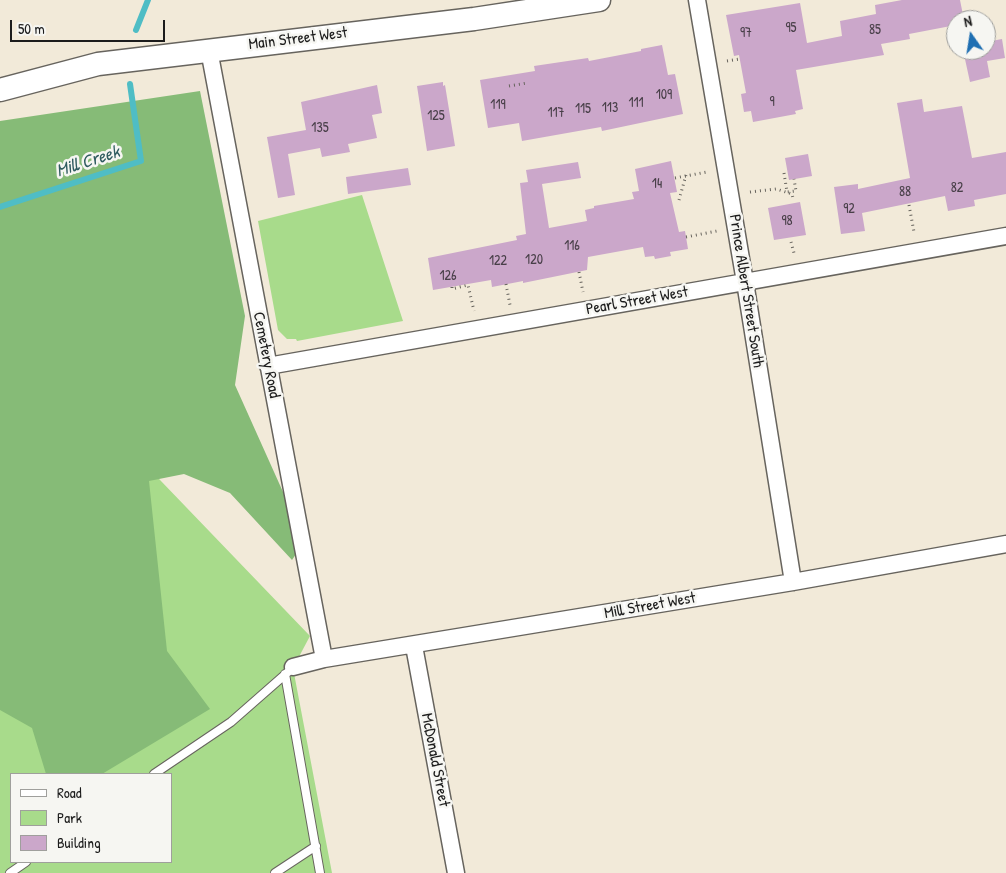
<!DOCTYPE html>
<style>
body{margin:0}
#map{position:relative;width:1006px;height:873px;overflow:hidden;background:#f2ead9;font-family:"Patrick Hand",sans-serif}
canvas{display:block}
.legend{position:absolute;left:10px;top:773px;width:162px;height:90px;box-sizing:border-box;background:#f6f6f2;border:1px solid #9f9f9c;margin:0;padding:6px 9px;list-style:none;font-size:15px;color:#1c1c1c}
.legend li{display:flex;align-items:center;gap:10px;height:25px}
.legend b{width:25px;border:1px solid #9f9f9c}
.north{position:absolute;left:946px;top:10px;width:50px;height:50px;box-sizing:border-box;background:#f6f6f2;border:1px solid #9f9f9c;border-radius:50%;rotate:347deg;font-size:14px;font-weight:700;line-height:20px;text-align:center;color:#1c1c1c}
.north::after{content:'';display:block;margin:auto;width:18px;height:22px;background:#1f6fb2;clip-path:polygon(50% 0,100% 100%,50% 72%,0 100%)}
.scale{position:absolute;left:10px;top:20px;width:155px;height:22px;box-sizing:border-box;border:2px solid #1c1c1c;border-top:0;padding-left:6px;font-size:15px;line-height:18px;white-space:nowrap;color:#1c1c1c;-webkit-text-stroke:4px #f6f6f2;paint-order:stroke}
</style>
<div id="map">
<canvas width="1006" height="873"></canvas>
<ul class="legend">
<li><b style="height:6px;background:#fff"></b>Road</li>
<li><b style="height:14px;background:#a8db8b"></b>Park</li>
<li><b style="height:14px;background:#cba7ca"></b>Building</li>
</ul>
<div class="north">N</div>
<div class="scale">50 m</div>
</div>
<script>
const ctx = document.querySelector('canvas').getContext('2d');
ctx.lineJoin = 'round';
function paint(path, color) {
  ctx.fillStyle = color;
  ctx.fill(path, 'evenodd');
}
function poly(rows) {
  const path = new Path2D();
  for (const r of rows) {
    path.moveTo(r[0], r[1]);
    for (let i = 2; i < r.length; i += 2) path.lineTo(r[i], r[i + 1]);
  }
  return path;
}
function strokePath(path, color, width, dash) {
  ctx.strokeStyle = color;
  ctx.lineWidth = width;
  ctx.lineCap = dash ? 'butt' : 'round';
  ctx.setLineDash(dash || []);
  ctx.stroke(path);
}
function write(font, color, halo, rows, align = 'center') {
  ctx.font = font + ' "Patrick Hand",sans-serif';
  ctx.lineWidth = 5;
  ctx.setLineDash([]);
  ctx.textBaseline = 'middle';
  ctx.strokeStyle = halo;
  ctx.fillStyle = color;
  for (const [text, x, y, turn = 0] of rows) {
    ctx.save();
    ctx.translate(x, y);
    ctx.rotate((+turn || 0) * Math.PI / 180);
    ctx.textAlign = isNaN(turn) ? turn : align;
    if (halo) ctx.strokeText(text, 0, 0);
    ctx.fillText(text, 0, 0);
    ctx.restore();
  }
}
const green = poly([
 [362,195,403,321,297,341,296,339,287,339,278,330,258,221],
 [136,455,310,636,293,668,332,873,0,873,0,531],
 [11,774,171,774,171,862,11,862]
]);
const forest = poly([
 [200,91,245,316,235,385,305,541,292,560,230,493,184,474,149,481,167,651,210,709,102,774,46,774,32,728,0,710,0,121]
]);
const stream = poly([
 [136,30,148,0],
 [0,207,141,161,130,84]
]);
const building = poly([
 [902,0,960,0,964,20,956,20,956,25,909,34,910,39,881,44,884,55,796,70,803,109,795,111,796,114,753,122,751,111,744,112,741,94,746,93,739,55,734,56,726,15,800,3,807,43,842,36,840,21,876,14,875,5],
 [1002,39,1005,58,987,61,990,77,970,82,963,50,986,50,986,42],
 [662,45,668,75,675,74,683,114,602,131,601,127,522,141,519,123,488,128,480,80,535,71,534,66,588,58,589,61,641,51,641,49],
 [443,82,443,86,445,85,455,146,427,151,417,86],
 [377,85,382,113,372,115,377,138,348,144,350,152,322,157,320,148,288,154,295,195,278,198,267,137,306,130,301,102],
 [922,99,924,112,962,106,972,158,1006,152,1006,194,974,200,975,206,948,211,945,196,862,213,865,231,841,234,834,187,858,184,858,189,910,178,897,103],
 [808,154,812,176,789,180,785,158],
 [671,161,677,192,670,193,679,232,685,231,688,249,670,252,671,256,655,259,654,256,645,257,643,247,588,257,587,270,523,283,523,281,492,287,491,280,433,290,428,258,517,240,516,236,526,234,520,183,528,182,526,170,578,162,581,178,542,184,549,228,587,221,585,210,594,208,594,206,634,199,632,192,639,191,635,169],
 [408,168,411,185,348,194,346,177],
 [800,202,806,235,774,240,768,208]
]);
const path = poly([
 [727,61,740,59],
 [509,86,527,83],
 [784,173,787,192,796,191,794,179],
 [675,178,707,172],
 [750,192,776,189,792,194,793,198],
 [679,200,686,175],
 [909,205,914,232],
 [686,237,717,231],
 [791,242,794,253],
 [579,272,583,292],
 [506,284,510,305],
 [452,287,452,289,468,285,474,311]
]);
const lane = poly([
 [285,674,320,873],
 [154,774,231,722,288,672],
 [10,873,26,862],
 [275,873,316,846]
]);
const street = poly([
 [697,0,745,282,793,582],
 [209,50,324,659],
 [268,366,1006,236],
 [414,646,456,873],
 [293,667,324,659,793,582,1006,544]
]);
const secondary = poly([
 [0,90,98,64,474,19,599,0]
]);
const numberNames = [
 ["95",791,28],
 ["85",875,30],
 ["97",746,33],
 ["109",664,95],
 ["9",772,102],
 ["111",636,103],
 ["119",498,105],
 ["113",610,108],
 ["115",583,109],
 ["117",556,113],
 ["125",436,116],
 ["135",320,128],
 ["14",657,184],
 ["82",957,188],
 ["88",905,192],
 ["92",849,209],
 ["98",787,221],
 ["116",572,246],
 ["120",534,260],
 ["122",498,261],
 ["126",448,276]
];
const streetNames = [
 ["Main Street West",298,39,-7],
 ["Prince Albert Street South",746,291,81],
 ["Pearl Street West",637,301,-10],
 ["Cemetery Road",266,355,79],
 ["Mill Street West",650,606,-10],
 ["McDonald Street",435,760,79]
];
const waterNames = [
 ["Mill Creek",88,162,-18]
];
paint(green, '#a8db8b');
paint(forest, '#86bb77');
strokePath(stream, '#4fbdc5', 6);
paint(building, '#cba7ca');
strokePath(lane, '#67645e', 10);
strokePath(street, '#67645e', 19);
strokePath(secondary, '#67645e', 25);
strokePath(path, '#67645e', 3, [1, 4]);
strokePath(lane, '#fff', 8);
strokePath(street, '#fff', 16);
strokePath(secondary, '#fff', 22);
write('14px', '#483f48', null, numberNames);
write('16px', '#1c1c1c', '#f6f6f2', streetNames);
write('italic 18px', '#305c60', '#f6f6f2', waterNames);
</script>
